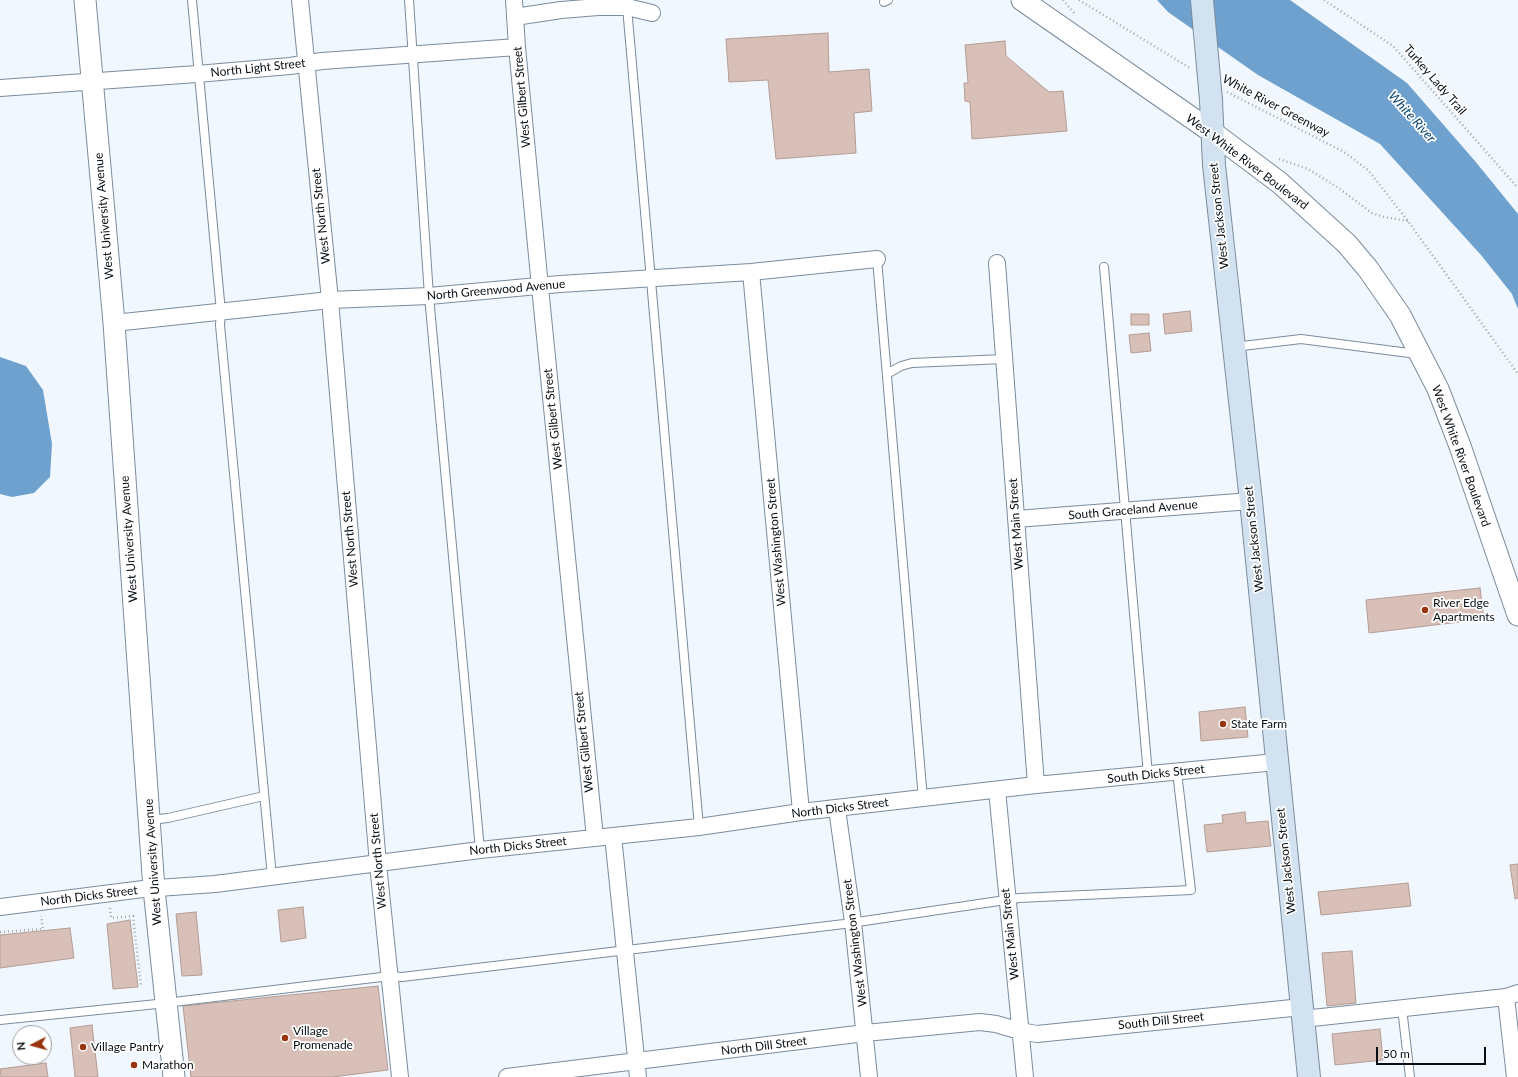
<!DOCTYPE html>
<style>
body{margin:0}
#map{position:relative;width:1518px;height:1077px;overflow:hidden;background:#f0f7fe;font-family:Lato,sans-serif}
canvas{display:block}
.north{position:absolute;left:12px;top:1025px;width:40px;height:40px;box-sizing:border-box;background:#fff;border:1px solid #9c9fa1;border-radius:50%;rotate:264deg;font-size:11px;font-weight:700;line-height:16px;text-align:center;color:#080e13}
.north::after{content:'';display:block;margin:auto;width:14px;height:18px;background:#99330d;clip-path:polygon(50% 0,100% 100%,50% 72%,0 100%)}
.scale{position:absolute;left:1376px;top:1047px;width:110px;height:18px;box-sizing:border-box;border:2px solid #080e13;border-top:0;padding-left:5px;font-size:12px;line-height:14px;white-space:nowrap;color:#080e13;-webkit-text-stroke:3px #fff;paint-order:stroke}
</style>
<div id="map">
<canvas width="1518" height="1077"></canvas>
<div class="north">N</div>
<div class="scale">50 m</div>
</div>
<script>
const ctx = document.querySelector('canvas').getContext('2d');
ctx.lineJoin = 'round';
function paint(path, color) {
  ctx.fillStyle = color;
  ctx.fill(path, 'evenodd');
}
function poly(rows) {
  const path = new Path2D();
  for (const r of rows) {
    path.moveTo(r[0], r[1]);
    for (let i = 2; i < r.length; i += 2) path.lineTo(r[i], r[i + 1]);
  }
  return path;
}
function strokePath(path, color, width, dash) {
  ctx.strokeStyle = color;
  ctx.lineWidth = width;
  ctx.lineCap = dash ? 'butt' : 'round';
  ctx.setLineDash(dash || []);
  ctx.stroke(path);
}
function write(font, color, halo, rows, align = 'center') {
  ctx.font = font + ' Lato,sans-serif';
  ctx.lineWidth = 3.5;
  ctx.setLineDash([]);
  ctx.textBaseline = 'middle';
  ctx.strokeStyle = halo;
  ctx.fillStyle = color;
  for (const [text, x, y, turn = 0] of rows) {
    ctx.save();
    ctx.translate(x, y);
    ctx.rotate((+turn || 0) * Math.PI / 180);
    ctx.textAlign = isNaN(turn) ? turn : align;
    if (halo) ctx.strokeText(text, 0, 0);
    ctx.fillText(text, 0, 0);
    ctx.restore();
  }
}
const water = poly([
 [1157,0,1290,0,1407,83,1475,161,1518,214,1518,309,1512,294,1481,255,1380,144,1258,75,1168,12],
 [0,357,26,366,43,390,52,444,50,477,34,493,12,497,0,494]
]);
const building = poly([
 [828,33,829,72,869,69,872,111,854,113,856,153,776,159,768,80,729,82,726,39,828,33],
 [1005,41,1006,56,1049,92,1063,91,1067,131,972,139,970,102,965,101,964,83,968,83,965,45,1005,41],
 [1190,311,1192,331,1165,334,1163,314,1190,311],
 [1131,314,1149,314,1149,325,1131,325,1131,314],
 [1149,333,1151,351,1131,353,1129,335,1149,333],
 [1480,588,1484,619,1369,633,1366,600,1480,588],
 [1245,707,1248,737,1201,741,1199,712,1245,707],
 [1245,812,1246,823,1268,821,1271,846,1207,852,1204,825,1223,823,1222,815,1245,812],
 [1518,864,1518,898,1515,899,1510,865,1518,864],
 [1408,883,1411,906,1321,915,1318,892,1408,883],
 [303,907,306,938,281,942,278,910,303,907],
 [196,912,202,975,182,976,176,914,196,912],
 [130,920,138,987,113,989,107,924,130,920],
 [70,928,74,958,0,968,0,935,70,928],
 [1352,951,1356,1003,1327,1006,1322,953,1352,951],
 [378,986,388,1070,332,1077,191,1077,183,1006,378,986],
 [92,1025,98,1077,75,1077,70,1028,92,1025],
 [1380,1029,1383,1060,1335,1065,1332,1034,1380,1029],
 [46,1063,48,1077,1,1077,0,1069,46,1063]
]);
const path = poly([
 [1063,0,1074,13],
 [1079,0,1190,68],
 [1324,0,1393,46,1518,188],
 [1227,92,1344,152,1368,170,1408,221,1518,374],
 [1279,159,1308,169,1337,187,1372,213,1384,217,1408,221],
 [110,908,111,918,133,916,141,986],
 [0,932,43,929,41,916]
]);
const service = poly([
 [192,0,221,312,220,325,272,877],
 [409,0,429,296,480,850],
 [885,0,884,2,888,0],
 [627,7,699,827],
 [877,259,923,799],
 [1104,267,1148,775],
 [1234,347,1301,339,1417,354],
 [887,374,901,366,912,363,1004,359],
 [150,820,168,818,264,796],
 [1402,1008,1410,1077],
 [0,1020,157,1004,390,976,402,977,844,924,1019,898,1191,890,1177,772]
]);
const minor = poly([
 [300,0,330,300,378,864,400,1077],
 [514,0,517,47,540,287,595,838],
 [515,17,561,10,598,7,627,7,652,13],
 [0,88,197,74,290,66,322,61,517,47],
 [997,263,1036,785],
 [751,272,801,812],
 [114,323,330,300,429,296,560,284,751,272,877,259],
 [1016,519,1251,501],
 [997,790,1025,1077],
 [837,809,853,922,869,1077],
 [613,836,638,1077],
 [0,907,143,889,215,884,480,850,699,827,801,812,1036,785,1276,762],
 [1506,997,1515,1077],
 [1303,1019,1506,997,1518,993],
 [507,1077,865,1033,980,1022,996,1024,1020,1031,1037,1034,1302,1007]
]);
const tertiary = poly([
 [85,0,114,323,154,889,174,1077],
 [1022,0,1212,132,1280,183,1347,244,1368,269,1400,315,1438,389,1460,446,1518,615]
]);
const secondary = poly([
 [1211,100,1214,165,1251,501,1309,1077]
]);
const secondaryBridge = poly([
 [1202,0,1211,100]
]);
const markers = [
 [1425,610,4,"#99330d"],
 [1223,724,4,"#99330d"],
 [285,1038,4,"#99330d"],
 [83,1047,4,"#99330d"],
 [134,1065,4,"#99330d"]
];
const streetNames = [
 ["North Light Street",258,68,-6],
 ["Turkey Lady Trail",1435,80,49],
 ["West Gilbert Street",522,97,-95],
 ["White River Greenway",1276,106,28],
 ["West White River Boulevard",1247,162,37],
 ["West University Avenue",104,216,-95],
 ["West North Street",321,216,-96],
 ["West Jackson Street",1219,216,-96],
 ["North Greenwood Avenue",496,290,-5],
 ["West Gilbert Street",553,419,-96],
 ["West White River Boulevard",1461,456,70],
 ["South Graceland Avenue",1133,510,-5],
 ["West Main Street",1016,524,-94],
 ["West University Avenue",129,539,-94],
 ["West North Street",350,539,-95],
 ["West Jackson Street",1254,539,-96],
 ["West Washington Street",776,542,-95],
 ["West Gilbert Street",584,742,-96],
 ["South Dicks Street",1156,774,-6],
 ["North Dicks Street",840,808,-7],
 ["North Dicks Street",518,846,-6],
 ["West North Street",378,861,-95],
 ["West Jackson Street",1286,861,-96],
 ["West University Avenue",153,862,-94],
 ["North Dicks Street",89,896,-7],
 ["West Main Street",1010,934,-96],
 ["West Washington Street",855,943,-97],
 ["South Dill Street",1161,1021,-6],
 ["North Dill Street",764,1046,-7]
];
const poiNames = [
 ["River Edge",1433,603],
 ["Apartments",1433,617],
 ["State Farm",1231,724],
 ["Village",293,1031],
 ["Promenade",293,1045],
 ["Village Pantry",91,1047],
 ["Marathon",142,1065]
];
const waterNames = [
 ["White River",1412,117,48]
];
paint(water, '#6fa1ce');
paint(building, '#d8bfb7');
strokePath(building, '#b49c94', 1);
strokePath(service, '#7b8c9c', 10);
strokePath(minor, '#7b8c9c', 18);
strokePath(tertiary, '#7b8c9c', 23);
strokePath(secondary, '#7b8c9c', 24);
strokePath(path, '#a0a7ad', 2.5, [1, 3]);
strokePath(service, '#fff', 8);
strokePath(minor, '#fff', 16);
strokePath(tertiary, '#fff', 21);
strokePath(secondary, '#d2e2f1', 22);
strokePath(secondaryBridge, '#7b8c9c', 24, []);
strokePath(secondaryBridge, '#d2e2f1', 22);
for (const [x, y, r, color] of markers) {
  const dot = new Path2D();
  dot.arc(x, y, r, 0, 2 * Math.PI);
  ctx.fillStyle = color;
  ctx.fill(dot);
  strokePath(dot, '#fff', 1.5);
}
write('12px', '#080e13', '#fff', streetNames);
write('12px', '#080e13', '#fff', poiNames, 'left');
write('italic 13px', '#07446f', '#fff', waterNames);
</script>
